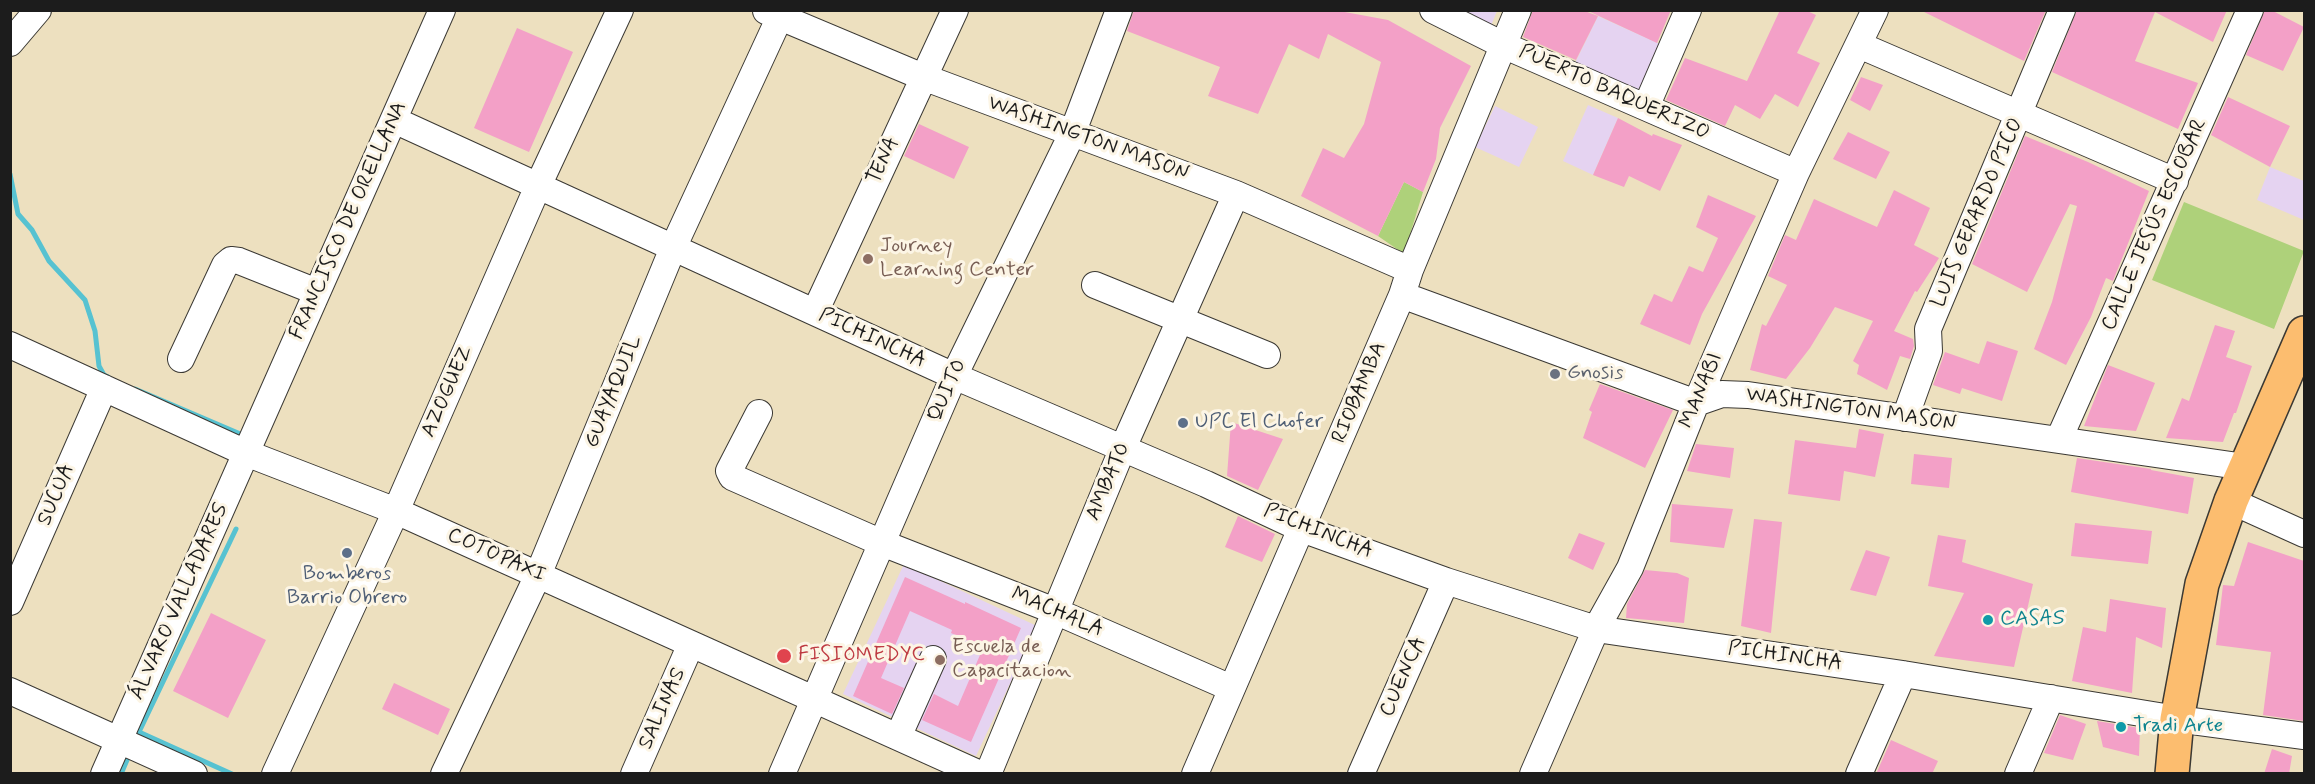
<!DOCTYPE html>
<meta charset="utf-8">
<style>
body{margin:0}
#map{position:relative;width:2315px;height:784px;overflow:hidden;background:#ede0bf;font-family:Mynerve,sans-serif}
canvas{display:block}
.frame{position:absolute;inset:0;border:12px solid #1c1c1c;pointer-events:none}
</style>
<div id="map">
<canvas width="2315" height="784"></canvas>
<div class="frame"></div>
</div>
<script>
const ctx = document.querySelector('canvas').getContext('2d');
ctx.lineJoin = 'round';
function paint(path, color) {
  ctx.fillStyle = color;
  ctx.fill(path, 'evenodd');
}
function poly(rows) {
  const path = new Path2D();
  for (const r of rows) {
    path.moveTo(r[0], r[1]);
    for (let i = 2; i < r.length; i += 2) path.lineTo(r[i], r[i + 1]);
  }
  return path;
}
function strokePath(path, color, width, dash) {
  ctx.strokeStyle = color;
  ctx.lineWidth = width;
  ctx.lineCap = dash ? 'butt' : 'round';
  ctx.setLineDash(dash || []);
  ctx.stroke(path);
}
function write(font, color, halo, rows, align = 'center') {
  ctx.font = font + ' Mynerve,sans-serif';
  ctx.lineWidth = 6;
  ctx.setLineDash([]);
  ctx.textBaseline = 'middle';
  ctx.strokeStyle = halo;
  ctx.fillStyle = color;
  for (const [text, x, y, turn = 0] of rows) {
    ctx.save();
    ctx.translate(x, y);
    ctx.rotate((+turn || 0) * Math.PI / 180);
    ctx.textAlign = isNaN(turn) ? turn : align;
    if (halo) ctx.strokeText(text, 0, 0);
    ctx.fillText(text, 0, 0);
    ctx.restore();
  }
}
const built = poly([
 [1435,11,1497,11,1488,33],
 [1598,16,1660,44,1640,91,1575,63],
 [1588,105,1618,118,1593,175,1563,161],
 [1495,106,1538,127,1519,167,1475,147],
 [2270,167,2304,181,2304,220,2257,200],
 [904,564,1037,626,976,756,843,694]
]);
const green = poly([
 [1404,182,1423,192,1404,254,1378,236],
 [2184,202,2304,251,2274,329,2152,280]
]);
const stream = poly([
 [10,174,18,214,32,230,49,261,85,300,95,331,99,366,104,375,108,377],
 [135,389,245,436],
 [121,774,127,760],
 [232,774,139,732,236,529]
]);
const building = poly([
 [1134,10,1334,10,1388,20,1471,66,1440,128,1436,159,1423,192,1404,182,1378,236,1301,196,1323,148,1344,158,1364,124,1381,62,1328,34,1319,59,1289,44,1258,114,1208,96,1220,67,1127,31],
 [1533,10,1582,10,1598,16,1576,60,1523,37],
 [1586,10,1671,10,1657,43],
 [1780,10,1805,10,1816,15,1797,53,1820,63,1798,107,1775,94,1760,119,1735,105,1725,126,1666,100,1685,58,1747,81],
 [1920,10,2046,10,2024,61],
 [2077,10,2227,10,2213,42,2155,12,2135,61,2198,83,2178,129,2052,72],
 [2265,10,2271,10,2304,27,2283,71,2246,55],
 [517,28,573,52,529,152,474,128],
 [1861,77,1883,85,1870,111,1850,100],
 [2228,97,2290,126,2270,167,2211,135],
 [1618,118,1652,136,1653,134,1682,145,1660,191,1629,176,1624,187,1593,175],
 [919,124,969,147,954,179,904,156],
 [1848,132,1890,152,1876,179,1833,159],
 [2025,136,2088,162,2149,191,2113,281,2106,278,2091,317,2066,365,2034,349,2052,302,2077,206,2070,204,2027,292,1972,264],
 [1894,190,1930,208,1914,245,1939,258,1917,292,1915,291,1894,331,1913,339,1914,346,1910,359,1900,356,1887,390,1857,374,1859,365,1853,361,1873,321,1835,307,1810,348,1786,379,1750,370,1762,324,1766,326,1787,285,1768,276,1785,235,1796,240,1814,199,1877,227],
 [1708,195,1756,216,1702,314,1690,345,1640,324,1654,294,1672,302,1689,266,1703,272,1718,238,1696,227],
 [2215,325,2235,331,2226,357,2252,366,2236,413,2234,413,2223,442,2166,438,2182,398,2189,401],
 [1987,341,2018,351,2002,401,1962,388,1960,394,1933,385,1945,352,1979,364],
 [2108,365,2155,383,2136,431,2084,426],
 [1600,384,1673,410,1645,468,1583,438,1592,412,1589,410],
 [1231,422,1283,439,1258,490,1227,476],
 [1859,429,1884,434,1875,477,1844,471,1840,501,1788,494,1795,440,1856,448],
 [1696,444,1734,448,1730,478,1687,471],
 [1914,454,1952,458,1949,488,1911,484],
 [2077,458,2151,469,2151,470,2194,478,2188,514,2071,492],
 [1672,504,1733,509,1724,548,1670,542],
 [1238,516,1275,534,1262,562,1225,547],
 [1754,519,1782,522,1771,633,1741,626],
 [2075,523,2152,531,2148,564,2071,556],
 [1579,533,1605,543,1593,570,1568,558],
 [1938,535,1966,540,1962,562,2033,584,2014,667,1934,656,1964,593,1928,586],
 [2248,542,2304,561,2304,721,2263,715,2271,652,2216,645,2223,585,2234,586],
 [1866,550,1890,557,1876,596,1850,590],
 [1645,570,1677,573,1689,578,1684,623,1626,618,1627,604],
 [905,577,965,604,965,602,1021,628,971,742,922,720,934,694,958,706,983,648,951,633,952,630,910,611,881,678,904,688,892,714,853,696],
 [2110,599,2166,608,2162,648,2136,637,2132,693,2072,681,2083,627,2106,632],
 [211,613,266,640,228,718,173,691],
 [394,683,450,709,438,735,382,709],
 [2060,715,2086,724,2073,760,2044,753],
 [2097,721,2140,728,2139,756,2103,747],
 [1891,740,1938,761,1932,774,1876,774],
 [2272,749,2292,756,2289,774,2264,774]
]);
const minor = poly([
 [1433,10,1503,45,1796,173],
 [766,11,923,77,1236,194,1410,270],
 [10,43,38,10],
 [1859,45,2175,181],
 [1646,107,1688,10],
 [394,120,954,376,1206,484,1302,529,1446,581,1596,629,1903,674,2177,719,2304,736],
 [1095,285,1267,355],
 [1402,295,1696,403,1722,394,1748,395,2245,467],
 [815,312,955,10],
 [10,345,246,453,396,511,980,774],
 [181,359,225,265,231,260,239,261,317,292],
 [759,413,729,471,732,477,882,543,1055,611,1231,688],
 [1905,418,1929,351,1928,329,2062,10],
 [2059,439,2250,10],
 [2231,501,2304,534],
 [10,602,104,388],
 [10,691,194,774],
 [898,737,933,659],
 [104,774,442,10],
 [275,774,396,511,538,186,620,10],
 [444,774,538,575,673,248,783,10],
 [634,774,691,644],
 [782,774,954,376,1072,134,1119,10],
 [988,774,1122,450,1236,194],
 [1195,774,1402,295,1410,270,1518,10],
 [1361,774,1446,581],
 [1533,774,1596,629,1630,568,1696,403,1796,173,1875,10],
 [1859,774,1903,674],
 [2018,774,2051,698]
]);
const major = poly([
 [2172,774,2177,719,2202,584,2231,501,2304,333]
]);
const markers = [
 [868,259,6,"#8d6e63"],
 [1555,374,6,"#6b7280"],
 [1183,423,6,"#5c6f8a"],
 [347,553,6,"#5c6f8a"],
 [1988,620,6,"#0f9aa8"],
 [784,656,8,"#e0444e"],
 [940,660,6,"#8d6e63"],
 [2121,727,6,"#0f9aa8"]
];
const streetNames = [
 ["PUERTO BAQUERIZO",1614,93,24],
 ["WASHINGTON MASON",1088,139,20],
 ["TENA",884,161,-65],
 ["LUIS GERARDO PICO",1978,213,-67],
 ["FRANCISCO DE ORELLANA",349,221,-66],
 ["CALLE JESÚS ESCOBAR",2155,225,-66],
 ["PICHINCHA",872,339,25],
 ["QUITO",948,391,-66],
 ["MANABI",1702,391,-67],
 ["AZOGUEZ",448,392,-66],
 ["GUAYAQUIL",614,392,-68],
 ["RIOBAMBA",1360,393,-67],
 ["WASHINGTON MASON",1851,410,8],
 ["AMBATO",1109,482,-67],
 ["SUCUA",57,495,-67],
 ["PICHINCHA",1318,532,22],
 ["COTOPAXI",496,556,24],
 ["ÁLVARO VALLADARES",180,602,-66],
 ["MACHALA",1057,613,23],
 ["PICHINCHA",1785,657,8],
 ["CUENCA",1404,677,-66],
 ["SALINAS",663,709,-66]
];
const educationNames = [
 ["Journey",880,247],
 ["Learning Center",880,271],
 ["Escuela de",952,648],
 ["Capacitacion",952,672]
];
const worshipNames = [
 ["Gnosis",1567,374]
];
const serviceNames = [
 ["UPC El Chofer",1195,423],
 ["Bomberos",347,575,"center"],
 ["Barrio Obrero",347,599,"center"]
];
const cultureNames = [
 ["CASAS",2000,620],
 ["Tradi Arte",2133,727]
];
const healthNames = [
 ["FISIOMEDYC",798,656]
];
paint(built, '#e5d3f1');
paint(green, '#aed17a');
strokePath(stream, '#57c2d1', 5);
paint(building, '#f3a0c7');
strokePath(minor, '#3b3934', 28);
strokePath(major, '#3b3934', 36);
strokePath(minor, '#fff', 26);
strokePath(major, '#fcbd6f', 33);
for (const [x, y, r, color] of markers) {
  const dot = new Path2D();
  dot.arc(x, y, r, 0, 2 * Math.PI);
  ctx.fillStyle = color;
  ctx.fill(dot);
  strokePath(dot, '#fcf5e5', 2);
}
write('21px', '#1c1c1c', '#fcf5e5', streetNames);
write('21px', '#785e54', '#fcf5e5', educationNames, 'left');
write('21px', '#5b616d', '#fcf5e5', worshipNames, 'left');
write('21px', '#4e5e75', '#fcf5e5', serviceNames, 'left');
write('21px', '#0d838f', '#fcf5e5', cultureNames, 'left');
write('21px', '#be3a42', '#fcf5e5', healthNames, 'left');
</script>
